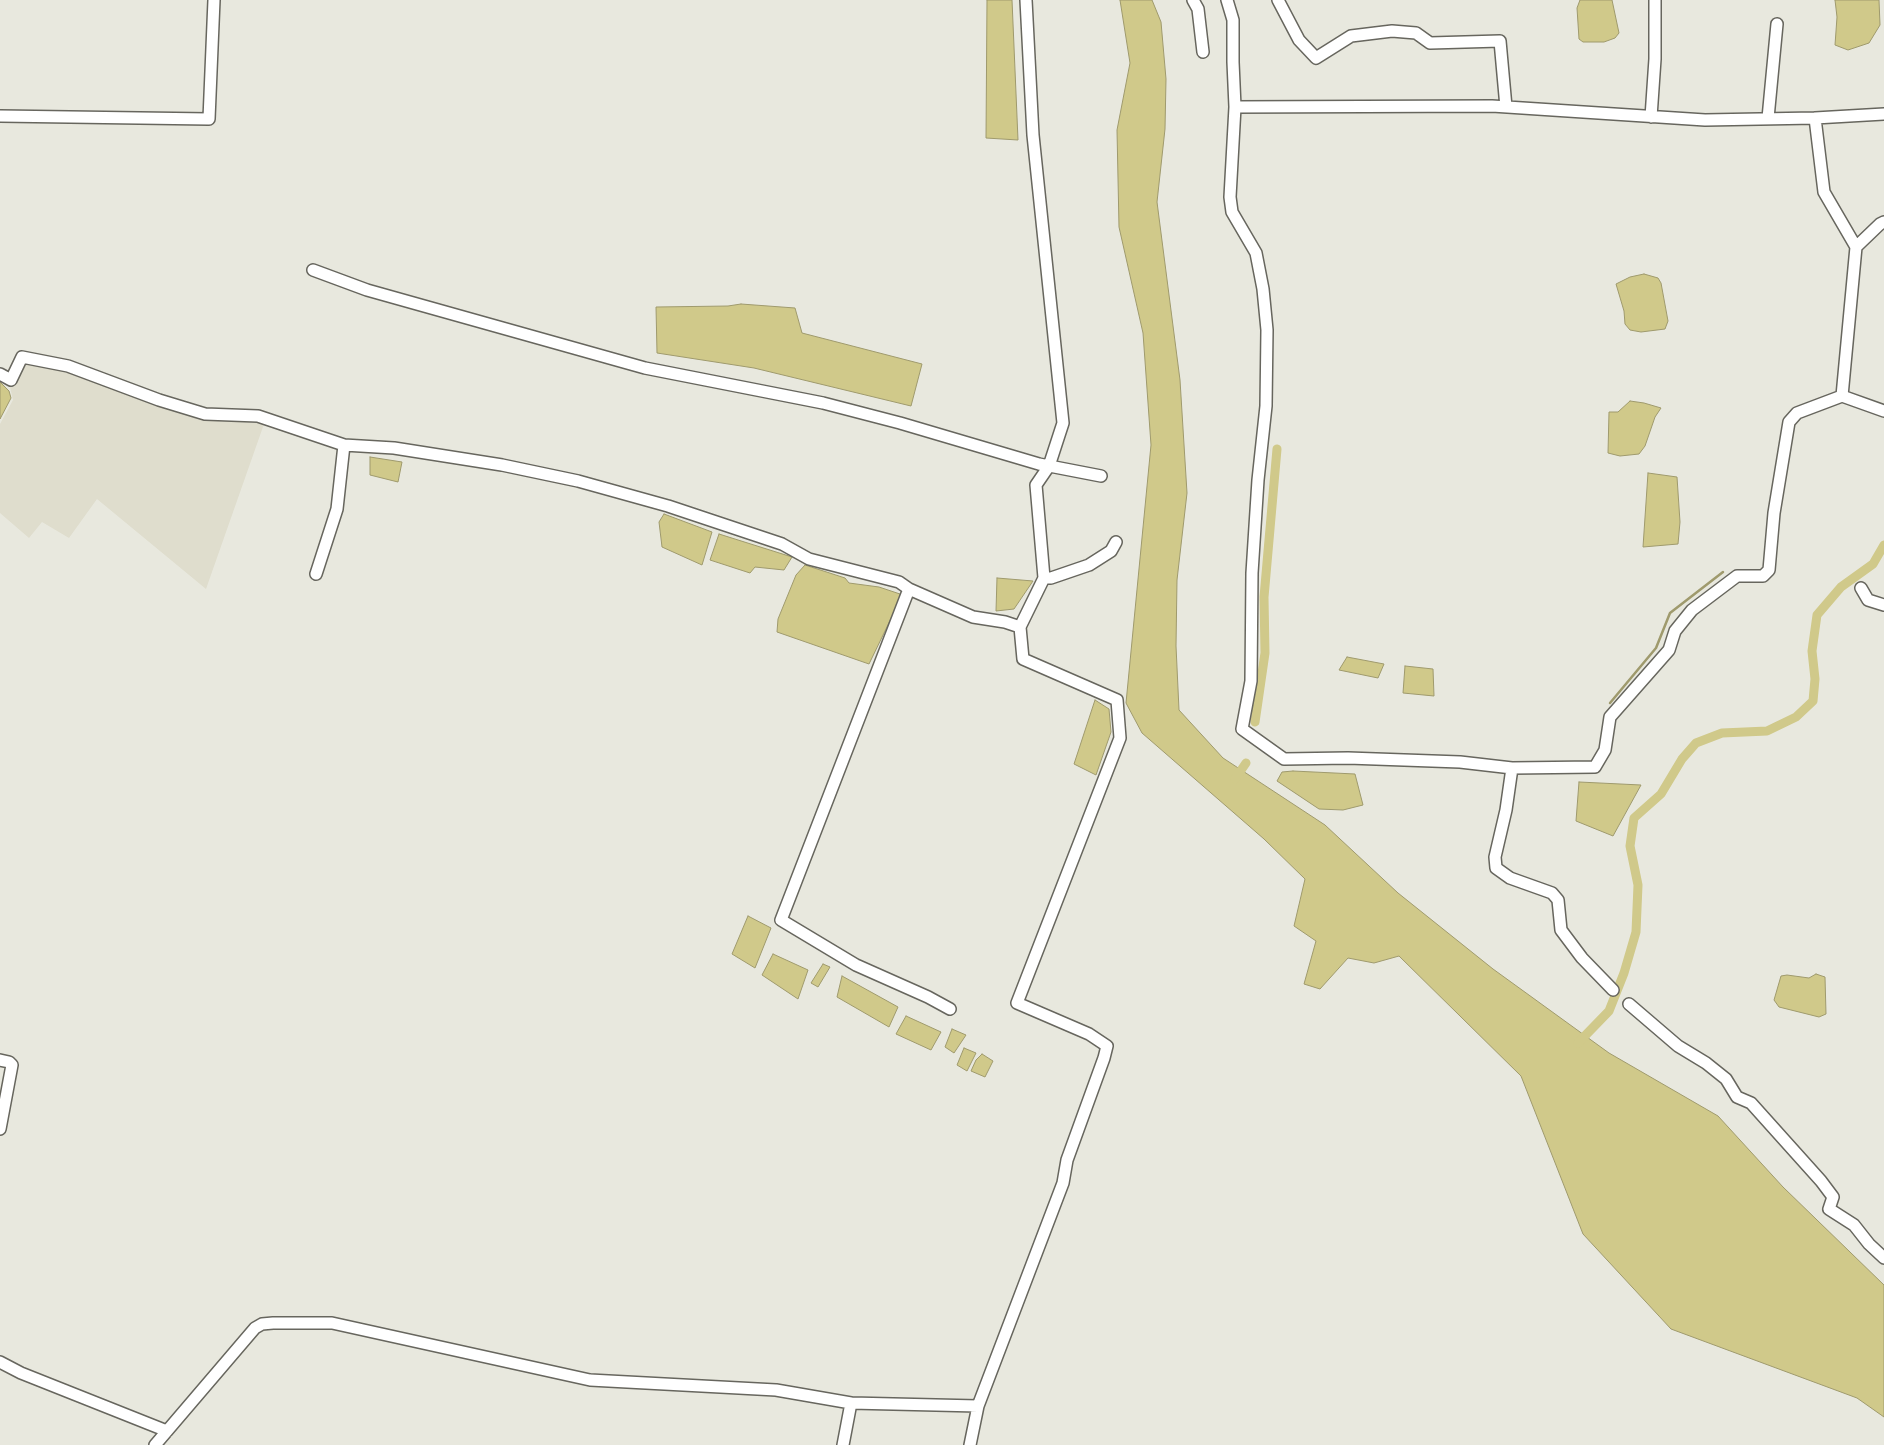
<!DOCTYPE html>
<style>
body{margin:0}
canvas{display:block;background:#e8e8de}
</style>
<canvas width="1884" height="1445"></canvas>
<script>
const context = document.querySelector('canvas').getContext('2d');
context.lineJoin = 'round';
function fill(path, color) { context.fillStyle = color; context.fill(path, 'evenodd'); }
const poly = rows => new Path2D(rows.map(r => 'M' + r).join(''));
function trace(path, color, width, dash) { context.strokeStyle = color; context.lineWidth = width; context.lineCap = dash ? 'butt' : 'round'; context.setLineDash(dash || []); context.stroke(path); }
const built = poly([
 [22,362,74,372,203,417,264,424,206,589,97,499,69,538,42,522,29,538,0,513,0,424,13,400,10,387]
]);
const water = poly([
 [987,0,1012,0,1018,140,986,138,987,0],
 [1120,0,1152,0,1161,22,1166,79,1165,129,1157,202,1180,380,1187,493,1177,580,1176,646,1179,710,1223,758,1325,825,1398,893,1493,969,1609,1053,1718,1116,1783,1187,1884,1285,1884,1417,1857,1398,1671,1329,1583,1234,1521,1076,1399,956,1374,963,1348,958,1320,989,1304,984,1316,941,1294,926,1305,879,1264,839,1142,733,1126,703,1151,445,1143,333,1119,227,1117,130,1130,63,1120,0],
 [1580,0,1612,0,1619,33,1615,38,1604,42,1583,42,1579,39,1577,8,1580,0],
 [1835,0,1879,0,1880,25,1869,43,1848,50,1835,45,1837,17,1835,0],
 [1644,274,1658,278,1661,283,1668,321,1665,329,1641,332,1630,330,1625,324,1624,311,1616,284,1630,277,1644,274],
 [741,304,795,308,802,333,922,364,911,406,754,368,657,353,656,307,728,306,741,304],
 [0,382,9,391,11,398,0,419,0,382],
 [1630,401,1644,403,1661,408,1655,417,1645,446,1639,454,1620,456,1608,453,1609,412,1618,412,1630,401],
 [370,457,402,462,398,482,370,475,370,457],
 [1648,473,1677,477,1680,522,1678,544,1643,547,1648,473],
 [664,514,712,532,702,565,662,547,659,522,664,514],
 [719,534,792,557,784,570,755,567,750,573,710,560,719,534],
 [805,565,845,578,849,583,879,587,900,594,901,598,869,664,777,632,778,619,796,575,805,565],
 [997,578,1033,581,1014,609,996,611,997,578],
 [1347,657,1384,664,1378,678,1339,670,1347,657],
 [1405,666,1433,669,1434,696,1403,693,1405,666],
 [1095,700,1109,709,1111,732,1096,775,1074,764,1095,700],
 [1293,771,1355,774,1363,805,1343,810,1319,809,1277,781,1282,772,1293,771],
 [1579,782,1641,785,1613,836,1576,821,1579,782],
 [748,916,771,928,755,968,732,954,748,916],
 [773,954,808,970,798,999,762,975,773,954],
 [823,964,830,967,818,987,811,983,823,964],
 [1816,974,1825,977,1826,1014,1819,1017,1779,1007,1774,1000,1781,976,1787,975,1809,978,1816,974],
 [842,976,898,1007,889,1027,837,997,842,976],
 [906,1016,941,1032,931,1050,896,1034,906,1016],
 [952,1029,966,1035,954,1053,945,1047,952,1029],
 [964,1048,976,1053,967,1071,957,1065,964,1048],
 [982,1054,993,1061,985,1077,971,1071,976,1060,982,1054]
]);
const stream = poly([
 [1610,703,1656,648,1670,613,1723,572]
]);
const canal = poly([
 [1255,722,1265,653,1264,597,1277,449],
 [1235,779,1246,763],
 [1578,1043,1609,1011,1624,973,1636,932,1638,885,1630,846,1634,818,1661,794,1682,759,1696,743,1722,733,1767,731,1796,717,1813,701,1815,679,1812,651,1817,615,1841,587,1873,564,1884,545]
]);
const minor = poly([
 [1193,0,1198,9,1203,52],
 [1227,0,1233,20,1233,62,1235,107,1492,106,1705,120,1815,118,1884,114],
 [1278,0,1299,40,1316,58,1351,36,1392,31,1416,33,1430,43,1500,41,1506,107],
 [1235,107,1230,197,1232,212,1256,253,1263,289,1267,330,1266,406,1258,480,1252,573,1251,681,1242,729,1284,759,1348,758,1460,762,1512,768,1595,767,1605,750,1610,717,1669,650,1675,631,1692,610,1737,576,1763,576,1769,570,1774,513,1789,422,1797,413,1842,396,1884,411],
 [0,116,209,119,214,0],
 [1651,117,1655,59,1655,0],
 [1768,118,1777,24],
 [1815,118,1824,192,1856,247,1842,396],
 [1856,247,1880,224,1884,222],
 [313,270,367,290,645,368,823,403,900,423,1039,464,1101,476],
 [0,374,11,380,22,357,68,366,159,400,205,414,258,416,344,445,394,448,502,465,578,481,668,506,782,544,809,559,899,582,909,589,973,617,1005,622,1020,627],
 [316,574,337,509,344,445],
 [1044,578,1051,578,1089,565,1111,551,1116,542],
 [1861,588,1868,600,1884,605],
 [909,589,781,920,856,965,928,997,950,1009],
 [1512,768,1506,810,1495,857,1496,868,1510,878,1552,893,1558,900,1561,930,1582,958,1613,990],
 [1629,1004,1678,1046,1706,1063,1726,1079,1737,1097,1751,1103,1821,1181,1833,1197,1829,1209,1854,1225,1869,1244,1884,1258],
 [0,1060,9,1062,12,1065,0,1129],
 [0,1362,21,1373,167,1431],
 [155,1445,255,1328,262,1324,273,1323,332,1323,590,1380,776,1390,851,1403,978,1406],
 [843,1445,851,1403],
 [970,1445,978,1406,1063,1183,1067,1160,1104,1058,1107,1046,1089,1034,1017,1003,1120,738,1117,700,1023,659,1020,627,1044,578,1036,485,1049,466,1063,423,1033,135,1026,0]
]);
fill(built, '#dfddcd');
fill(water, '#d0c98a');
trace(water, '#9f9a6d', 1);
trace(stream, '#9f9a6d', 2.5);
trace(canal, '#d0c98a', 9);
trace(minor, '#67665e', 14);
trace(minor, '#fff', 11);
</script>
